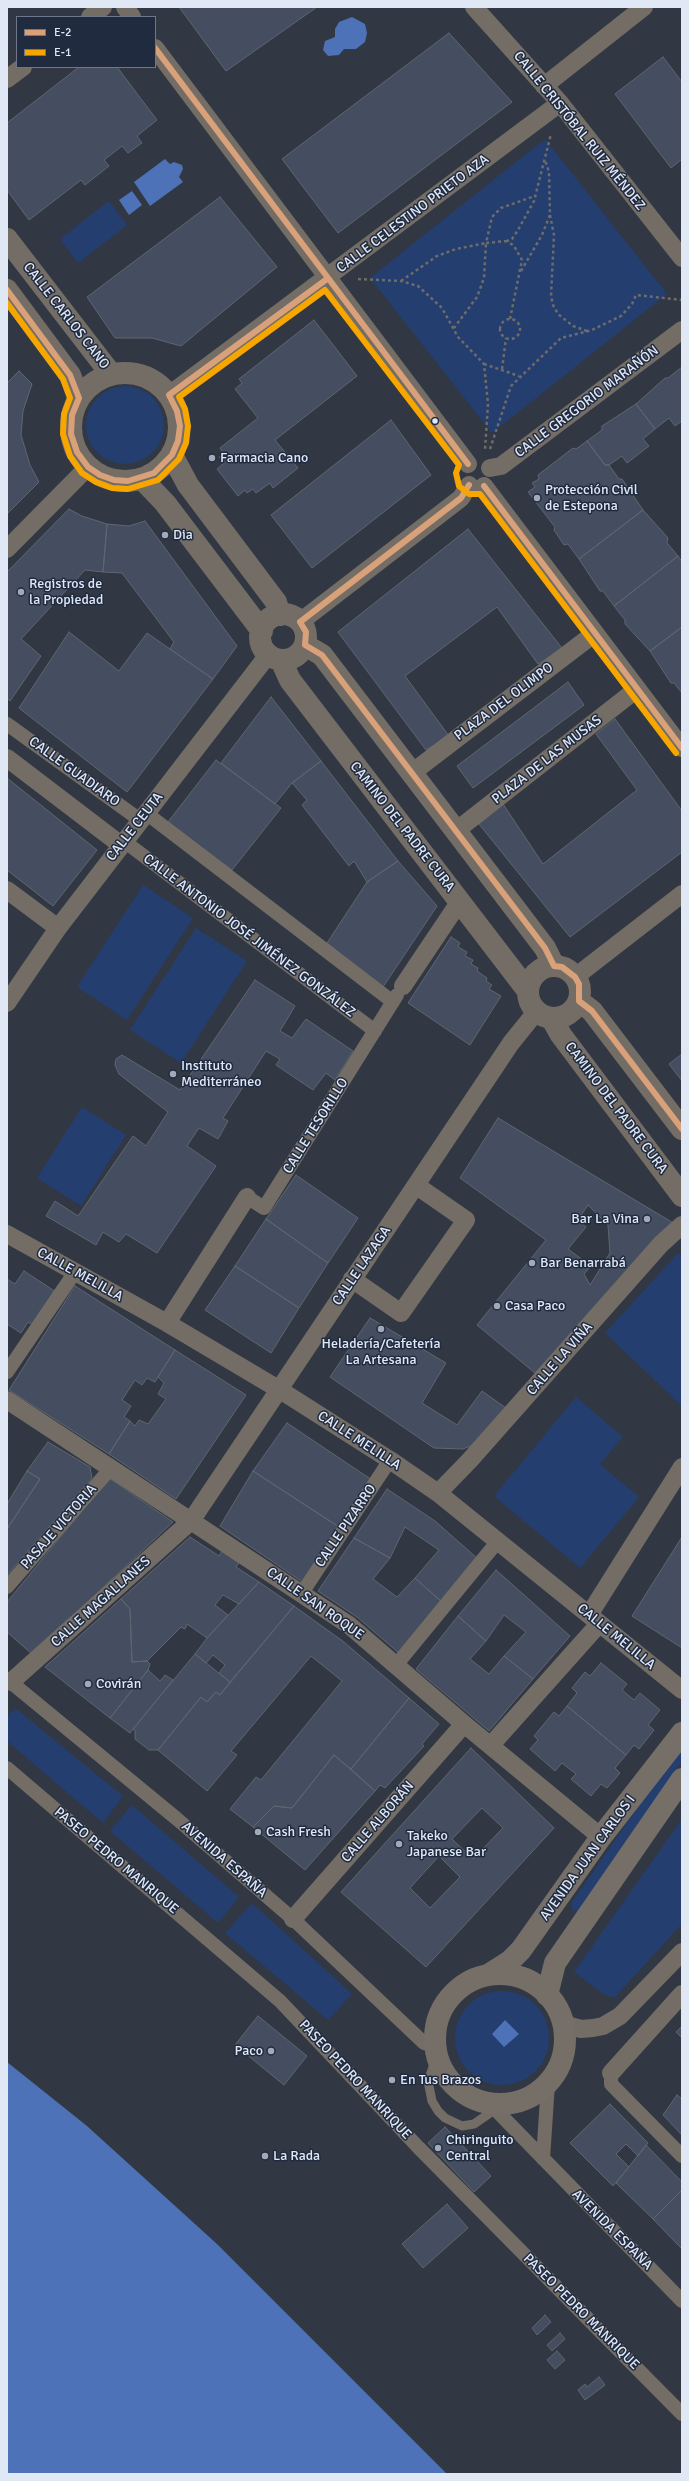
<!DOCTYPE html>
<meta charset="utf-8">
<style>
body{margin:0}
#map{position:relative;width:689px;height:2481px;overflow:hidden;background:#313843;font-family:Signika,sans-serif}
canvas{display:block}
.frame{position:absolute;inset:0;border:8px solid #e0e8f6;pointer-events:none}
.legend{position:absolute;left:16px;top:16px;width:140px;height:52px;box-sizing:border-box;background:#202b40;border:1px solid #6d7789;margin:0;padding:5px 7px;list-style:none;font-size:12px;color:#e0e8f6}
.legend li{display:flex;align-items:center;gap:8px;height:20px}
.legend b{width:20px;border:1px solid #6d7789}
</style>
<div id="map">
<canvas width="689" height="2481"></canvas>
<div class="frame"></div>
<ul class="legend">
<li><b style="height:5px;background:#d9a179"></b>E-2</li>
<li><b style="height:5px;background:#f7a600"></b>E-1</li>
</ul>
</div>
<script>
const context = document.querySelector('canvas').getContext('2d');
context.lineJoin = 'round';
function fill(path, color) { context.fillStyle = color; context.fill(path, 'evenodd'); }
const poly = rows => new Path2D(rows.map(r => 'M' + r).join(''));
function trace(path, color, width, dash) { context.strokeStyle = color; context.lineWidth = width; context.lineCap = dash ? 'butt' : 'round'; context.setLineDash(dash || []); context.stroke(path); }
function label(font, color, halo, rows, align = 'center') {
  context.font = font + ' Signika,sans-serif'; context.lineWidth = 3; context.setLineDash([]); context.textBaseline = 'middle'; context.strokeStyle = halo; context.fillStyle = color; for (const [text, x, y, turn = 0] of rows) {
    context.save(); context.translate(x, y); context.rotate((+turn || 0) * Math.PI / 180); context.textAlign = isNaN(turn) ? turn : align; if (halo) context.strokeText(text, 0, 0); context.fillText(text, 0, 0); context.restore();
  }
}
const green = poly([
 [545,139,667,294,492,433,370,278],
 [109,201,127,225,78,263,60,239],
 '86 425a39 39 0 1 1 78 0a39 39 0 1 1-78 0Z',
 [143,885,193,918,127,1020,77,987],
 [196,928,247,961,181,1063,130,1030],
 [82,1107,126,1135,81,1206,37,1178],
 [678,1253,682,1257,682,1406,605,1333],
 [576,1397,623,1437,600,1464,639,1497,580,1568,494,1496],
 [15,1708,123,1796,103,1823,7,1741,7,1717],
 [682,1748,682,1761,578,1911,573,1911,571,1905,572,1902,672,1758],
 [132,1805,239,1897,218,1923,110,1831],
 [682,1819,682,1924,614,1998,602,1993,574,1972],
 [252,1903,352,1994,328,2020,225,1933],
 '455 2038a47 47 0 1 1 94 0a47 47 0 1 1-94 0Z'
]);
const water = poly([
 [352,17,365,24,367,33,365,42,356,49,344,49,339,55,328,56,323,50,325,41,335,37,335,29,339,22],
 [165,159,170,164,174,162,182,165,183,169,179,177,183,182,150,206,134,182],
 [132,191,142,205,129,215,119,200],
 [505,2020,519,2034,504,2047,492,2034],
 [7,2062,87,2126,217,2244,447,2474,7,2474]
]);
const building = poly([
 [179,7,317,7,226,71,179,7],
 [449,33,512,102,338,233,282,159,449,33],
 [663,57,682,82,682,159,671,168,615,94,663,57],
 [79,67,117,67,157,120,137,136,142,143,128,153,122,146,104,160,109,166,85,185,81,180,29,220,7,190,7,123,79,67],
 [220,197,277,267,181,346,152,338,115,338,87,297,220,197],
 [314,320,357,376,275,440,298,468,273,488,270,483,256,493,253,489,247,493,245,490,238,496,217,469,224,463,219,457,223,453,220,448,258,418,235,389,242,383,239,379,314,320],
 [682,367,682,421,675,426,669,418,655,429,636,404,665,378,668,378,682,367],
 [19,371,32,384,23,411,21,435,30,465,39,482,7,514,7,383,19,371],
 [636,404,655,429,643,439,649,446,627,463,622,456,609,465,605,465,587,441,602,430,602,426,636,404],
 [391,420,431,475,312,568,271,515,391,420],
 [587,441,605,465,609,465,619,479,622,479,643,510,579,559,568,544,564,545,554,530,555,527,528,492,535,487,532,483,539,479,538,475,573,448,576,449,587,441],
 [69,509,82,516,107,524,103,572,85,570,21,639,41,656,10,701,7,698,7,572,69,509],
 [643,510,668,538,667,543,678,556,614,606,603,591,600,591,579,559,643,510],
 [145,521,237,646,213,679,170,649,174,642,122,573,103,572,107,524,129,526,145,521],
 [468,529,562,648,538,664,497,607,405,676,449,736,426,750,338,632,468,529],
 [678,556,682,562,682,627,650,651,625,624,625,620,614,606,678,556],
 [682,627,682,693,674,683,671,683,650,651,682,627],
 [69,632,119,671,147,633,213,679,127,792,19,708,69,632],
 [568,682,584,705,473,788,457,766,568,682],
 [271,697,321,761,292,783,275,804,221,763,271,697],
 [615,719,682,811,682,852,570,937,479,824,503,804,543,864,637,790,596,734,615,719],
 [216,760,281,808,232,870,168,822,216,760],
 [321,761,398,861,367,882,354,861,349,866,302,805,307,800,292,783,321,761],
 [7,778,97,850,53,906,7,870,7,778],
 [398,861,437,906,383,987,327,943,367,882,398,861],
 [451,937,460,943,458,947,467,952,465,956,473,960,471,964,478,968,477,971,487,978,486,981,492,985,489,989,501,996,470,1045,408,1003,451,937],
 [255,980,295,1006,280,1031,292,1038,306,1019,353,1051,335,1080,326,1073,313,1090,276,1065,280,1059,266,1051,223,1118,228,1121,218,1139,199,1128,187,1146,216,1166,157,1253,126,1234,119,1242,103,1232,96,1245,46,1216,55,1201,78,1216,133,1136,146,1146,168,1112,119,1074,115,1065,116,1059,122,1055,180,1090,255,980],
 [682,1054,682,1081,669,1064,682,1054],
 [498,1118,675,1224,535,1373,477,1325,546,1240,460,1178,498,1118],
 [588,1205,608,1225,610,1253,590,1285,584,1274,591,1266,568,1249,586,1227,578,1220,588,1205],
 [296,1175,358,1218,328,1263,266,1219,296,1175],
 [266,1219,328,1263,299,1308,235,1266,266,1219],
 [235,1266,299,1308,271,1353,205,1310,235,1266],
 [24,1271,56,1292,34,1326,28,1322,21,1333,7,1324,7,1279,15,1284,24,1271],
 [75,1286,175,1350,155,1382,147,1378,142,1385,135,1380,122,1400,131,1406,124,1417,130,1421,109,1454,9,1390,75,1286],
 [370,1318,446,1363,422,1403,457,1425,482,1391,506,1408,473,1445,463,1449,434,1448,330,1377,370,1318],
 [175,1350,246,1395,176,1499,109,1454,130,1421,135,1426,139,1420,148,1424,166,1399,158,1394,164,1383,158,1377,175,1350],
 [287,1423,372,1480,339,1527,253,1471,287,1423],
 [48,1442,90,1467,92,1478,7,1575,7,1529,40,1479,27,1471,48,1442],
 [27,1471,40,1479,7,1529,7,1504,27,1471],
 [253,1471,339,1527,304,1583,220,1526,253,1471],
 [109,1478,173,1522,32,1654,7,1632,7,1602,109,1478],
 [387,1489,435,1521,478,1559,443,1603,415,1578,439,1550,405,1527,390,1558,354,1538,387,1489],
 [190,1537,219,1556,222,1551,239,1563,236,1567,259,1582,239,1604,223,1595,215,1605,228,1615,207,1638,187,1624,185,1629,181,1627,147,1661,132,1662,130,1609,121,1599,190,1537],
 [682,1537,682,1648,632,1616,682,1537],
 [354,1538,390,1558,373,1579,397,1597,415,1578,443,1603,400,1654,357,1617,318,1591,354,1538],
 [496,1570,570,1636,533,1679,504,1656,526,1632,504,1615,486,1641,458,1616,496,1570],
 [259,1582,294,1606,230,1682,219,1673,225,1665,213,1655,206,1663,195,1654,207,1638,259,1582],
 [121,1599,130,1609,132,1662,147,1661,150,1664,148,1670,110,1718,45,1667,121,1599],
 [294,1606,344,1642,409,1698,351,1769,334,1755,292,1808,274,1806,253,1827,230,1809,256,1777,261,1780,342,1681,311,1656,231,1751,237,1755,207,1791,158,1750,201,1697,207,1702,216,1692,220,1695,294,1606],
 [458,1616,486,1641,470,1659,489,1674,504,1656,533,1679,489,1731,416,1669,458,1616],
 [195,1654,230,1682,220,1695,216,1692,207,1702,201,1697,158,1750,149,1750,135,1739,135,1731,133,1729,195,1654],
 [601,1663,627,1684,622,1690,634,1700,640,1693,660,1710,648,1725,654,1730,639,1749,634,1745,626,1755,567,1706,577,1693,572,1688,585,1672,590,1676,601,1663],
 [148,1670,160,1681,165,1675,173,1680,130,1733,110,1718,148,1670],
 [409,1698,439,1724,422,1744,424,1746,385,1788,380,1785,375,1791,351,1769,409,1698],
 [567,1706,626,1755,615,1768,620,1773,607,1788,601,1784,591,1796,571,1779,576,1774,562,1763,555,1771,530,1749,538,1740,534,1736,554,1712,559,1716,567,1706],
 [471,1748,554,1828,426,1967,341,1892,471,1748],
 [482,1808,503,1828,473,1859,452,1839,482,1808],
 [439,1856,460,1877,430,1908,410,1888,439,1856],
 [334,1755,375,1791,305,1870,253,1827,274,1806,292,1808,334,1755],
 [258,2016,307,2056,284,2085,235,2045,258,2016],
 [682,2026,682,2038,676,2032,682,2026],
 [677,2095,682,2099,682,2135,663,2115,677,2095],
 [610,2104,648,2143,638,2156,626,2144,616,2154,629,2167,613,2186,570,2143,610,2104],
 [445,2127,491,2176,474,2192,428,2143,445,2127],
 [646,2145,682,2182,682,2190,653,2219,616,2183,646,2145],
 [682,2190,682,2247,681,2248,653,2219,682,2190],
 [447,2204,468,2228,423,2268,402,2244,447,2204],
 [545,2315,551,2322,537,2335,532,2328,545,2315],
 [560,2333,565,2339,552,2351,547,2345,560,2333],
 [557,2351,565,2360,555,2369,547,2360,557,2351],
 [599,2377,605,2385,585,2400,578,2390,585,2384,587,2387,599,2377]
]);
const path = poly([
 [550,215,554,235,551,296,553,305,558,314,573,326,587,331],
 [507,241,486,243,492,217,501,208,535,196],
 [521,271,542,235,550,215,549,172,545,160],
 [358,279,401,281,418,286,442,308,458,337,484,364,488,404,485,450],
 [401,281,437,256,456,249,486,243,484,278,477,297,454,328],
 '500 329a10 10 0 1 1 20 0a10 10 0 1 1-20 0Z',
 [510,319,522,260,514,246,507,241,512,239,518,230,534,201,551,134],
 [484,364,519,376],
 [502,369,506,338],
 [490,449,511,386,561,338,592,330,621,316,632,304,636,295,682,300]
]);
const service = poly([
 [437,2056,428,2081,432,2101,438,2111,445,2118,462,2126,474,2124,503,2104]
]);
const pedestrian = poly([
 [7,724,140,820],
 [146,813,393,1002],
 [124,841,375,1031],
 [247,1197,264,1208,397,995],
 [7,1372,75,1272],
 [7,1587,111,1468],
 [302,1593,390,1460],
 [397,1664,498,1541],
 [7,1679,177,1819,293,1919,424,2043,435,2046],
 [7,1768,280,2001,418,2147,682,2414],
 [611,2073,611,2084,682,2156],
 [483,2102,495,2109,682,2301],
 [543,2159,548,2083]
]);
const minor = poly([
 [125,7,132,17],
 [474,7,560,103,682,258],
 [90,17,103,7],
 [155,48,468,464],
 [7,79,23,67],
 [544,86,644,7],
 [169,395,560,103],
 [490,468,501,466,682,330],
 [484,486,682,748],
 [7,549,88,467],
 [300,622,461,498,469,485],
 [7,758,121,845],
 [413,772,595,633],
 [457,830,637,689],
 [7,890,58,928],
 [575,977,682,894],
 [403,986,460,901],
 [7,1003,58,928,268,655],
 [7,1234,167,1323,280,1390,390,1460,438,1493,682,1690],
 [352,1279,401,1313,466,1220,417,1186],
 [167,1323,247,1197],
 [7,1400,349,1625,464,1724,601,1837],
 [438,1493,470,1460,661,1244,682,1225],
 [589,1615,682,1467],
 [11,1682,191,1521,511,1043,536,1012],
 [491,1745,599,1624],
 [293,1919,464,1724],
 [563,2024,581,2029,593,2028,603,2026,620,2016,682,1952],
 [611,2073,682,1994]
]);
const tertiary = poly([
 [7,239,111,374],
 [7,290,70,375,79,398],
 '71 427a54 54 0 1 1 108 0a54 54 0 1 1-108 0Z',
 [172,455,188,485,276,602,280,615],
 [142,479,165,503,262,631],
 '260 637a23 23 0 1 1 46 0a23 23 0 1 1-46 0Z',
 [305,645,322,655,545,948,554,966],
 [281,660,290,680,528,991],
 '528 992a26 26 0 1 1 52 0a26 26 0 1 1-52 0Z',
 [579,1001,592,1011,682,1129],
 [552,1019,561,1035,682,1196]
]);
const secondary = poly([
 '435 2039a65 65 0 1 1 130 0a65 65 0 1 1-130 0Z',
 [488,1975,510,1961,521,1950,601,1837,682,1733],
 [547,1995,555,1963,682,1779]
]);
const bus1 = poly([
 [155,48,468,464],
 [7,290,70,375,79,398,72,415,71,434,77,452,88,467,100,475,114,480,128,481,154,473,172,455,178,441,180,426,177,411,169,395,327,279],
 [469,485,461,498,300,622,306,632,305,645,322,655,545,948,554,966,562,967,575,977,579,984,579,1001,592,1011,682,1129],
 [484,486,682,748]
]);
const bus2 = poly([
 [7,303,63,379,70,398,64,414,63,434,70,456,82,473,96,482,112,488,128,489,158,480,179,459,186,443,188,426,185,409,179,397,325,290,459,465,456,473,459,486,469,494,480,494,676,753]
]);
const markers = [
 [435,421,3.5,"#e0e8f6"],
 [212,458,4,"#a3aab7"],
 [537,498,4,"#a3aab7"],
 [165,535,4,"#a3aab7"],
 [21,592,4,"#a3aab7"],
 [173,1074,4,"#a3aab7"],
 [647,1219,4,"#a3aab7"],
 [532,1263,4,"#a3aab7"],
 [497,1306,4,"#a3aab7"],
 [381,1329,4,"#a3aab7"],
 [88,1684,4,"#a3aab7"],
 [258,1832,4,"#a3aab7"],
 [399,1844,4,"#a3aab7"],
 [271,2051,4,"#a3aab7"],
 [392,2080,4,"#a3aab7"],
 [438,2148,4,"#a3aab7"],
 [265,2156,4,"#a3aab7"]
];
const streetNames = [
 ["CALLE CRISTÓBAL RUIZ MÉNDEZ",579,131,51],
 ["CALLE CELESTINO PRIETO AZA",413,214,-37],
 ["CALLE CARLOS CANO",66,316,52],
 ["CALLE GREGORIO MARAÑÓN",587,402,-37],
 ["PLAZA DEL OLIMPO",504,702,-37],
 ["PLAZA DE LAS MUSAS",547,760,-38],
 ["CALLE GUADIARO",74,772,36],
 ["CALLE CEUTA",135,827,-52],
 ["CAMINO DEL PADRE CURA",402,827,52],
 ["CALLE ANTONIO JOSÉ JIMÉNEZ GONZÁLEZ",249,936,37],
 ["CAMINO DEL PADRE CURA",616,1108,53],
 ["CALLE TESORILLO",316,1126,-58],
 ["CALLE LAZAGA",362,1266,-56],
 ["CALLE MELILLA",80,1275,29],
 ["CALLE LA VIÑA",560,1359,-49],
 ["CALLE MELILLA",359,1441,33],
 ["CALLE PIZARRO",346,1526,-56],
 ["PASAJE VICTORIA",59,1527,-49],
 ["CALLE MAGALLANES",101,1602,-42],
 ["CALLE SAN ROQUE",315,1604,35],
 ["CALLE MELILLA",616,1637,39],
 ["CALLE ALBORÁN",378,1822,-49],
 ["AVENIDA JUAN CARLOS I",588,1858,-54],
 ["AVENIDA ESPAÑA",224,1860,41],
 ["PASEO PEDRO MANRIQUE",116,1861,40],
 ["PASEO PEDRO MANRIQUE",355,2080,47],
 ["AVENIDA ESPAÑA",612,2230,45],
 ["PASEO PEDRO MANRIQUE",581,2312,45]
];
const poiNames = [
 ["Farmacia Cano",220,458],
 ["Protección Civil",545,490],
 ["de Estepona",545,506],
 ["Dia",173,535],
 ["Registros de",29,584],
 ["la Propiedad",29,600],
 ["Instituto",181,1066],
 ["Mediterráneo",181,1082],
 ["Bar La Vina",639,1219,"right"],
 ["Bar Benarrabá",540,1263],
 ["Casa Paco",505,1306],
 ["Heladería/Cafetería",381,1344,"center"],
 ["La Artesana",381,1360,"center"],
 ["Covirán",96,1684],
 ["Cash Fresh",266,1832],
 ["Takeko",407,1836],
 ["Japanese Bar",407,1852],
 ["Paco",263,2051,"right"],
 ["En Tus Brazos",400,2080],
 ["Chiringuito",446,2140],
 ["Central",446,2156],
 ["La Rada",273,2156]
];
fill(green, '#243e6f');
fill(water, '#4e72b7');
fill(building, '#444e60');
trace(building, '#606670', 1);
trace(path, '#6e6c6a', 2.5, [3, 3]);
trace(service, '#736d65', 9);
trace(pedestrian, '#736d65', 14);
trace(minor, '#736d65', 18);
trace(tertiary, '#736d65', 22);
trace(secondary, '#756f68', 22);
trace(bus1, '#d9a179', 6);
trace(bus2, '#f7a600', 6);
for (const [x, y, r, color] of markers) { const dot = new Path2D(); dot.arc(x, y, r, 0, 2 * Math.PI); context.fillStyle = color; context.fill(dot); trace(dot, '#202b40', 1.5); }
label('14px', '#e0e8f6', '#202b40', streetNames);
label('14px', '#e0e8f6', '#202b40', poiNames, 'left');
</script>
